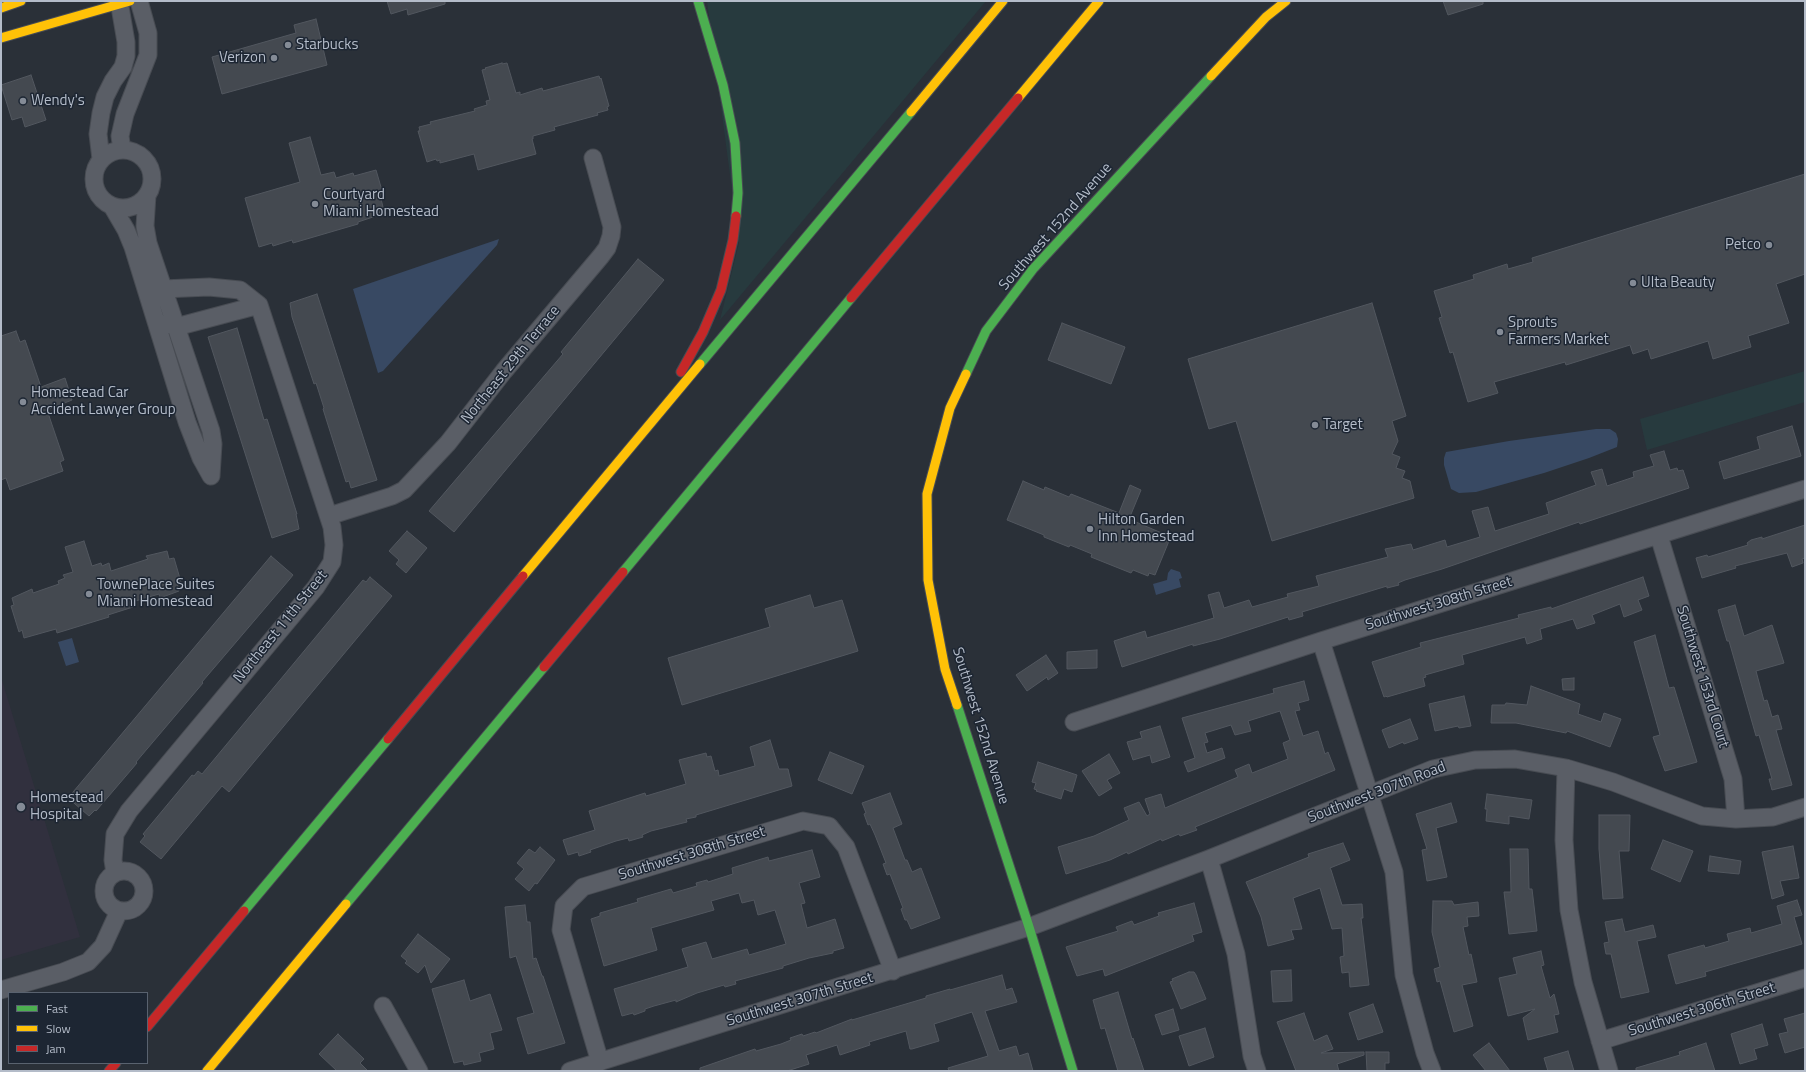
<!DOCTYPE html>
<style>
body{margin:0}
#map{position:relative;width:1806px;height:1072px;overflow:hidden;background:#2a3038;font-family:"Titillium Web",sans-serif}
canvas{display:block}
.frame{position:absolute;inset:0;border:2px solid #b4bcc9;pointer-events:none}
.legend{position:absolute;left:8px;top:992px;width:140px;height:72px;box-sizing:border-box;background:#1d2633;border:1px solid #59626f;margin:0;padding:5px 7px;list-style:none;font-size:12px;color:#b4bcc9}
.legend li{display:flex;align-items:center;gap:8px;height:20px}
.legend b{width:20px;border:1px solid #59626f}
</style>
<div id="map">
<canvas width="1806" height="1072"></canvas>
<div class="frame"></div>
<ul class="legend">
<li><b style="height:5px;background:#4caf50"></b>Fast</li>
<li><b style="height:5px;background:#ffc107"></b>Slow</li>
<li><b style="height:5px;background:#c62828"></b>Jam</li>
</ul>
</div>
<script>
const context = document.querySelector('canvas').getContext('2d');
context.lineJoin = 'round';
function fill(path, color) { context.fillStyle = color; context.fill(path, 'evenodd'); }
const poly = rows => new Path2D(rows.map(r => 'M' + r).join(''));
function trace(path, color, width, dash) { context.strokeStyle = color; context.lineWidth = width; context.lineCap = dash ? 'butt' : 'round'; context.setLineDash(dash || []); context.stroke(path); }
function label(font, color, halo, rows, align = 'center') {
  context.font = font + ' "Titillium Web",sans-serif'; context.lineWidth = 3; context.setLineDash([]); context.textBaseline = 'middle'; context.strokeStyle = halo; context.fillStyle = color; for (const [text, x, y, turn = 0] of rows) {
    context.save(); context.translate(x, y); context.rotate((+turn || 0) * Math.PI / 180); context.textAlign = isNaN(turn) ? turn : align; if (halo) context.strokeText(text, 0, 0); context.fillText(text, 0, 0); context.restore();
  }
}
const medical = poly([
 [1,677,80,937,1,960]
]);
const green = poly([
 [707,1,986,1,720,320,739,243],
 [1805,371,1805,402,1647,450,1640,419]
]);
const water = poly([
 [499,239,497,245,383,371,378,373,353,289],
 [1596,429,1610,429,1616,433,1618,439,1617,447,1589,458,1544,473,1476,492,1459,493,1451,489,1444,465,1444,458,1446,452,1509,441],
 [1171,569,1180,572,1182,578,1179,579,1181,587,1156,595,1153,584,1167,580,1168,573],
 [72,638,79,662,66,666,58,642]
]);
const building = poly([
 [387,1,445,1,445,4,408,15,407,9,391,14,387,1],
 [1443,1,1483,1,1483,4,1448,15,1443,1],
 [316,19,327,65,222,94,212,57,296,33,294,25,316,19],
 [502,63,502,64,507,63,516,93,520,92,520,95,542,88,543,91,599,76,600,79,601,78,609,106,607,107,608,110,597,113,598,115,554,127,555,130,533,136,533,139,532,139,536,154,478,170,474,154,440,163,440,160,437,161,436,159,427,162,418,131,420,131,419,127,431,124,430,122,475,111,474,109,487,105,486,101,490,100,482,70,486,69,485,68,502,63],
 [31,75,46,120,25,127,22,117,12,120,1,85,31,75],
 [310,137,321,175,334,172,336,178,353,173,354,176,376,170,383,194,380,195,384,211,376,214,376,216,358,222,358,224,293,243,292,240,273,246,272,243,259,247,245,198,300,182,289,143,310,137],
 [1805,174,1805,274,1776,284,1789,323,1748,336,1751,347,1713,359,1708,341,1651,359,1648,349,1633,354,1630,345,1566,365,1565,362,1494,382,1498,393,1468,402,1453,352,1450,353,1439,318,1442,317,1434,291,1474,279,1473,275,1507,264,1508,269,1533,262,1532,258,1805,174],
 [638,259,664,280,454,532,429,511,563,354,561,352,638,259],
 [317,294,377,480,351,488,349,481,346,482,323,409,324,408,316,383,314,384,292,317,290,303,317,294],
 [1372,303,1406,416,1392,421,1398,441,1392,454,1400,457,1396,468,1405,471,1402,478,1410,481,1414,498,1272,541,1236,421,1209,429,1188,359,1372,303],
 [1062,323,1125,347,1111,384,1048,360,1062,323],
 [237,328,264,420,267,419,297,514,296,514,299,529,272,538,208,337,237,328],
 [16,331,20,342,25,340,41,387,65,378,72,400,47,410,64,460,60,462,63,471,10,490,6,478,1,480,1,336,16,331],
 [1792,426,1801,456,1724,479,1719,462,1760,449,1757,437,1792,426],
 [1664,451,1670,470,1677,468,1678,471,1683,470,1689,488,1580,524,1579,522,1442,569,1405,580,1398,583,1399,585,1387,588,1387,586,1302,612,1303,616,1289,620,1288,617,1220,639,1193,646,1193,644,1122,667,1114,641,1145,631,1147,638,1214,618,1208,595,1219,592,1224,608,1249,600,1252,607,1288,597,1287,594,1319,586,1316,576,1388,557,1385,549,1411,544,1413,550,1445,540,1447,547,1480,537,1472,511,1488,507,1495,531,1549,514,1546,503,1596,485,1591,472,1602,469,1607,486,1634,477,1633,472,1654,466,1650,455,1664,451],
 [1023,481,1044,490,1045,487,1069,497,1071,494,1119,513,1130,485,1141,490,1129,519,1164,534,1162,539,1169,541,1155,575,1149,573,1148,576,1133,570,1131,573,1091,557,1092,554,1070,545,1069,547,1044,537,1044,535,1007,520,1023,481],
 [1805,525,1805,558,1802,559,1803,563,1792,567,1787,553,1735,566,1736,568,1702,578,1696,558,1707,555,1708,557,1748,545,1747,543,1751,540,1762,537,1762,539,1805,525],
 [407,531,427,548,406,573,396,564,399,560,389,551,407,531],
 [84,541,92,566,101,563,102,566,109,563,111,571,148,559,146,556,167,551,169,559,174,558,181,582,177,583,179,591,160,598,159,594,132,602,133,607,108,615,109,617,57,633,56,629,24,638,22,630,19,632,11,606,14,605,12,598,32,589,33,593,59,584,58,581,65,578,63,575,73,572,65,547,84,541],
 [271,556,293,575,289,580,202,682,203,683,136,762,137,763,96,811,95,810,89,816,68,798,271,556],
 [370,577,392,596,229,792,222,786,161,859,140,842,145,836,143,834,192,775,194,776,198,771,202,774,363,580,366,582,370,577],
 [1643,577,1649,596,1638,600,1642,610,1624,617,1620,604,1592,615,1595,623,1577,629,1573,619,1540,629,1542,639,1527,644,1525,637,1462,655,1464,664,1425,675,1426,677,1423,678,1425,686,1387,697,1386,696,1384,697,1372,662,1421,647,1420,643,1519,618,1518,615,1551,607,1551,609,1643,577],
 [810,595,814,608,842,600,858,651,682,705,668,658,770,627,765,609,810,595],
 [1735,605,1744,636,1772,625,1784,663,1756,671,1764,701,1767,700,1772,717,1778,715,1782,729,1776,730,1792,785,1772,790,1769,779,1772,779,1759,735,1756,736,1729,641,1727,641,1718,610,1735,605],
 [1655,635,1669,688,1674,687,1697,762,1665,771,1653,737,1660,735,1634,642,1655,635],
 [1097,650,1097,668,1067,669,1067,652,1097,650],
 [1046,655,1058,673,1048,680,1047,677,1027,691,1016,675,1046,655],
 [1574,678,1574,690,1563,690,1562,679,1574,678],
 [1304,681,1309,700,1298,703,1300,710,1295,711,1303,736,1318,731,1325,754,1328,752,1335,770,1195,827,1197,830,1180,836,1179,834,1162,841,1161,839,1128,854,1127,852,1110,860,1066,874,1058,847,1094,836,1129,820,1124,808,1139,802,1147,816,1150,814,1145,799,1161,794,1165,808,1238,777,1235,770,1249,764,1252,773,1288,759,1283,743,1290,740,1280,711,1248,721,1251,731,1235,735,1231,725,1205,733,1208,742,1204,743,1207,753,1222,748,1225,758,1188,772,1184,762,1195,758,1182,718,1274,693,1273,689,1304,681],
 [1531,686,1580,704,1578,714,1601,722,1604,713,1621,719,1610,747,1567,731,1566,733,1516,723,1491,723,1492,705,1505,705,1506,703,1527,705,1531,686],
 [1464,696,1471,726,1459,728,1458,726,1435,731,1429,704,1464,696],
 [1410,719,1418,739,1404,744,1403,742,1389,748,1382,730,1410,719],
 [1160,726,1170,757,1152,763,1150,755,1133,760,1127,742,1142,738,1140,732,1160,726],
 [770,740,779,769,788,769,792,786,696,815,696,817,686,819,687,822,651,831,642,835,643,837,629,841,628,838,616,841,590,850,591,852,579,856,578,852,568,855,563,840,595,830,589,811,645,793,646,796,686,784,679,760,706,753,707,757,711,756,715,771,718,770,719,776,755,766,750,747,770,740],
 [830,752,864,766,852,794,818,780,830,752],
 [1109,754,1120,773,1107,780,1112,788,1099,796,1082,771,1109,754],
 [1038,762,1077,775,1072,792,1064,789,1061,799,1036,791,1037,790,1034,789,1036,783,1032,782,1038,762],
 [890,793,902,824,893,828,905,860,907,860,912,872,921,868,940,918,911,929,907,920,905,920,901,909,903,908,890,874,887,875,883,864,886,863,875,835,870,824,868,825,864,814,866,813,862,803,890,793],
 [1487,794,1532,800,1529,819,1509,816,1509,824,1486,821,1487,809,1485,809,1487,794],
 [1451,803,1457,822,1436,828,1447,877,1427,881,1422,850,1427,849,1416,814,1451,803],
 [1599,815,1630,815,1629,851,1619,851,1623,898,1603,899,1599,849,1599,815],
 [1663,840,1693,851,1680,882,1651,869,1663,840],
 [1343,843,1350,860,1330,868,1331,870,1342,905,1362,904,1363,918,1361,918,1369,985,1350,987,1349,972,1342,973,1340,957,1344,956,1342,928,1332,929,1320,888,1293,898,1302,929,1291,930,1294,939,1268,946,1261,917,1246,882,1309,857,1308,854,1343,843],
 [1793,846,1799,878,1780,881,1784,895,1772,899,1762,852,1793,846],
 [540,847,555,860,537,884,535,883,529,891,515,879,524,869,517,863,529,849,535,853,540,847],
 [1510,849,1528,849,1529,889,1532,889,1537,931,1509,934,1504,892,1511,892,1510,849],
 [812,850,820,877,799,883,805,903,801,904,807,928,835,919,844,948,833,951,833,953,809,958,783,966,783,968,735,981,736,984,725,987,724,985,697,993,676,1002,676,1000,654,1006,645,1009,645,1011,634,1015,633,1013,622,1016,614,989,688,967,682,949,706,942,712,959,747,949,749,955,786,944,775,910,758,915,754,900,742,903,739,893,711,901,714,910,651,928,657,950,604,966,591,919,600,916,600,913,638,902,637,899,671,889,673,893,697,886,696,883,707,880,708,882,733,874,732,868,768,857,769,861,812,850],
 [1710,856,1741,861,1739,874,1708,871,1710,856],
 [1797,900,1802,915,1794,917,1802,944,1705,972,1706,976,1676,984,1668,955,1704,945,1705,948,1729,941,1727,934,1750,928,1751,933,1782,924,1777,906,1797,900],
 [1433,901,1452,901,1454,905,1478,902,1479,916,1467,917,1468,926,1463,927,1469,955,1471,954,1477,982,1462,985,1473,1026,1454,1032,1440,981,1437,982,1434,969,1440,967,1432,932,1433,901],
 [1194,903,1202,932,1192,935,1194,941,1105,976,1103,969,1077,976,1066,947,1118,931,1116,927,1132,921,1134,925,1159,916,1158,913,1194,903],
 [525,905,527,922,530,922,533,959,536,958,542,976,543,976,565,1043,528,1054,517,1018,534,1013,516,956,510,958,505,907,525,905],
 [1622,919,1625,932,1653,925,1656,937,1637,941,1649,992,1621,998,1611,954,1606,954,1604,943,1609,942,1605,922,1622,919],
 [418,934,450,959,431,983,425,965,418,973,405,963,407,961,401,956,418,934],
 [1541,951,1544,965,1541,966,1550,998,1554,994,1559,1014,1554,1015,1558,1032,1528,1040,1523,1018,1535,1009,1508,1016,1499,978,1517,974,1513,958,1541,951],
 [1291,970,1292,1001,1273,1002,1271,971,1291,970],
 [1189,972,1194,972,1196,975,1206,999,1181,1009,1170,982,1173,981,1172,979,1189,972],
 [1002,975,1006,990,1012,988,1017,1002,985,1011,999,1051,1016,1046,1019,1056,1028,1053,1033,1071,949,1071,948,1068,988,1056,972,1012,934,1024,939,1041,912,1049,910,1049,906,1031,869,1042,870,1045,840,1055,837,1045,806,1055,809,1064,787,1071,700,1071,700,1068,755,1049,756,1051,781,1044,791,1040,790,1038,802,1034,803,1036,815,1032,816,1033,852,1019,852,1020,926,998,926,996,950,989,950,990,1002,975],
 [464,980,470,1001,490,994,502,1030,490,1033,494,1049,479,1053,481,1061,464,1065,463,1061,454,1063,432,989,464,980],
 [1118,992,1132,1039,1133,1038,1144,1071,1118,1071,1105,1028,1101,1029,1093,1000,1118,992],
 [1373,1004,1383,1032,1358,1040,1349,1013,1373,1004],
 [1173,1009,1179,1030,1162,1035,1155,1015,1173,1009],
 [1304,1013,1314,1041,1327,1035,1333,1049,1321,1053,1364,1052,1364,1055,1337,1064,1339,1071,1296,1071,1277,1022,1304,1013],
 [1805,1013,1805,1047,1785,1053,1779,1034,1788,1032,1784,1019,1805,1013],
 [1762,1024,1768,1045,1754,1049,1757,1059,1740,1064,1731,1034,1762,1024],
 [1205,1028,1214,1057,1189,1066,1179,1036,1205,1028],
 [338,1034,364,1059,360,1063,368,1071,337,1071,319,1054,338,1034],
 [1489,1043,1510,1071,1486,1071,1473,1055,1489,1043],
 [1706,1043,1715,1071,1636,1071,1636,1068,1680,1055,1679,1052,1706,1043],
 [1568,1051,1574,1071,1548,1071,1544,1058,1568,1051],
 [1366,1052,1389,1052,1389,1063,1385,1063,1385,1071,1367,1071,1366,1052]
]);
const street = poly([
 '94 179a29 29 0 1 1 58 0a29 29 0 1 1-58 0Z',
 [122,150,120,136,125,114,148,55,148,33,139,1],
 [101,159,98,134,101,113,105,97,113,81,123,67,126,56,126,42,119,1],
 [147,195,145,226,148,243,211,431,213,444,211,476],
 [112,206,126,230,133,247,187,422,201,458,211,476],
 [163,289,209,287,240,290,259,305],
 [167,323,176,327,259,305],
 [329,516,392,496,404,490,448,443,504,371,601,256,607,248,611,236,612,227,593,158],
 [1659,536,1733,779,1736,819],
 [1321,641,1394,872,1404,975,1425,1053,1432,1071],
 [1074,722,1321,641,1805,489],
 [1566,768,1564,840,1569,910,1583,982,1609,1071],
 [1209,859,1236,954,1252,1056,1257,1071],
 '104 891a20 20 0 1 1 40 0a20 20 0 1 1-40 0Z',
 [115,873,113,860,115,834,129,811,316,587,332,562,334,545,332,527,259,305],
 [1,990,63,972,88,962,103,946,119,911],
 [383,1006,419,1071],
 [1600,1041,1805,978],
 [600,1062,561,930,564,906,583,887,803,821,829,826,846,847,893,971],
 [570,1071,1029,927,1209,859,1433,769,1475,760,1515,759,1566,768,1613,782,1702,816,1736,819,1773,817,1805,807]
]);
const fast = poly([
 [698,1,723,85,735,143,738,193,736,216],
 [700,364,911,112],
 [966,374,986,331,1033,269,1211,76],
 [623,572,851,298],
 [957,705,1029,927,1073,1071],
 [346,904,544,667],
 [244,911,388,739]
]);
const slow = poly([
 [1,8,21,1],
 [1,38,130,1],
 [1211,76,1266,17,1286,1],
 [1018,98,1099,1],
 [911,112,1003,1],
 [523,576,700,364],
 [957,705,945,669,928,580,927,494,950,408,966,374],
 [207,1071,346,904]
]);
const jam = poly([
 [851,298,1018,98],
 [681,372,703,332,721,290,733,240,736,216],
 [544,667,623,572],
 [388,739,523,576],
 [147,1027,244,911],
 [109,1071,116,1063]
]);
const markers = [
 [288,45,4,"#848b96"],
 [274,58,4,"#848b96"],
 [23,101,4,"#848b96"],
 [315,204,4,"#848b96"],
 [1769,245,4,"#848b96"],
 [1633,283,4,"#848b96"],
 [1500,332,4,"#848b96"],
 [23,402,4,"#848b96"],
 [1315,425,4,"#848b96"],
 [1090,529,4,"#848b96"],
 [89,594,4,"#848b96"],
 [21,807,5,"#848b96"]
];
const poiNames = [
 ["Starbucks",296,45],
 ["Verizon",266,58,"right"],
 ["Wendy's",31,101],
 ["Courtyard",323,195],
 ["Miami Homestead",323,212],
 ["Petco",1761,245,"right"],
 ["Ulta Beauty",1641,283],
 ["Sprouts",1508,323],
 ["Farmers Market",1508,340],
 ["Homestead Car",31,393],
 ["Accident Lawyer Group",31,410],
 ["Target",1323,425],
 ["Hilton Garden",1098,520],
 ["Inn Homestead",1098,537],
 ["TownePlace Suites",97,585],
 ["Miami Homestead",97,602],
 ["Homestead",30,798],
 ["Hospital",30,815]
];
const streetNames = [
 ["Southwest 152nd Avenue",1056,227,-49],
 ["Northeast 29th Terrace",511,365,-51],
 ["Southwest 308th Street",1439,604,-17],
 ["Northeast 11th Street",281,627,-51],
 ["Southwest 153rd Court",1702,677,73],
 ["Southwest 152nd Avenue",980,726,73],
 ["Southwest 307th Road",1377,793,-21],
 ["Southwest 308th Street",692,854,-17],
 ["Southwest 307th Street",800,1000,-17],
 ["Southwest 306th Street",1702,1010,-17]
];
fill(medical, '#31303e');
fill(green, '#273a3e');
fill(water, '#384963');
fill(building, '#444950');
trace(building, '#52575f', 1);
trace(street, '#484c53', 19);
trace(fast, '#484c53', 11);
trace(slow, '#484c53', 11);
trace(jam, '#484c53', 11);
trace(street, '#5a5e66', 17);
trace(fast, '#4caf50', 9);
trace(slow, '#ffc107', 9);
trace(jam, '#c62828', 9);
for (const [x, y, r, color] of markers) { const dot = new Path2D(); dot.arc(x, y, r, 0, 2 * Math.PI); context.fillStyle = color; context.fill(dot); trace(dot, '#1d2633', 1.5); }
label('15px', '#b4bcc9', '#1d2633', poiNames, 'left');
label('15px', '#b4bcc9', '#1d2633', streetNames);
</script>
